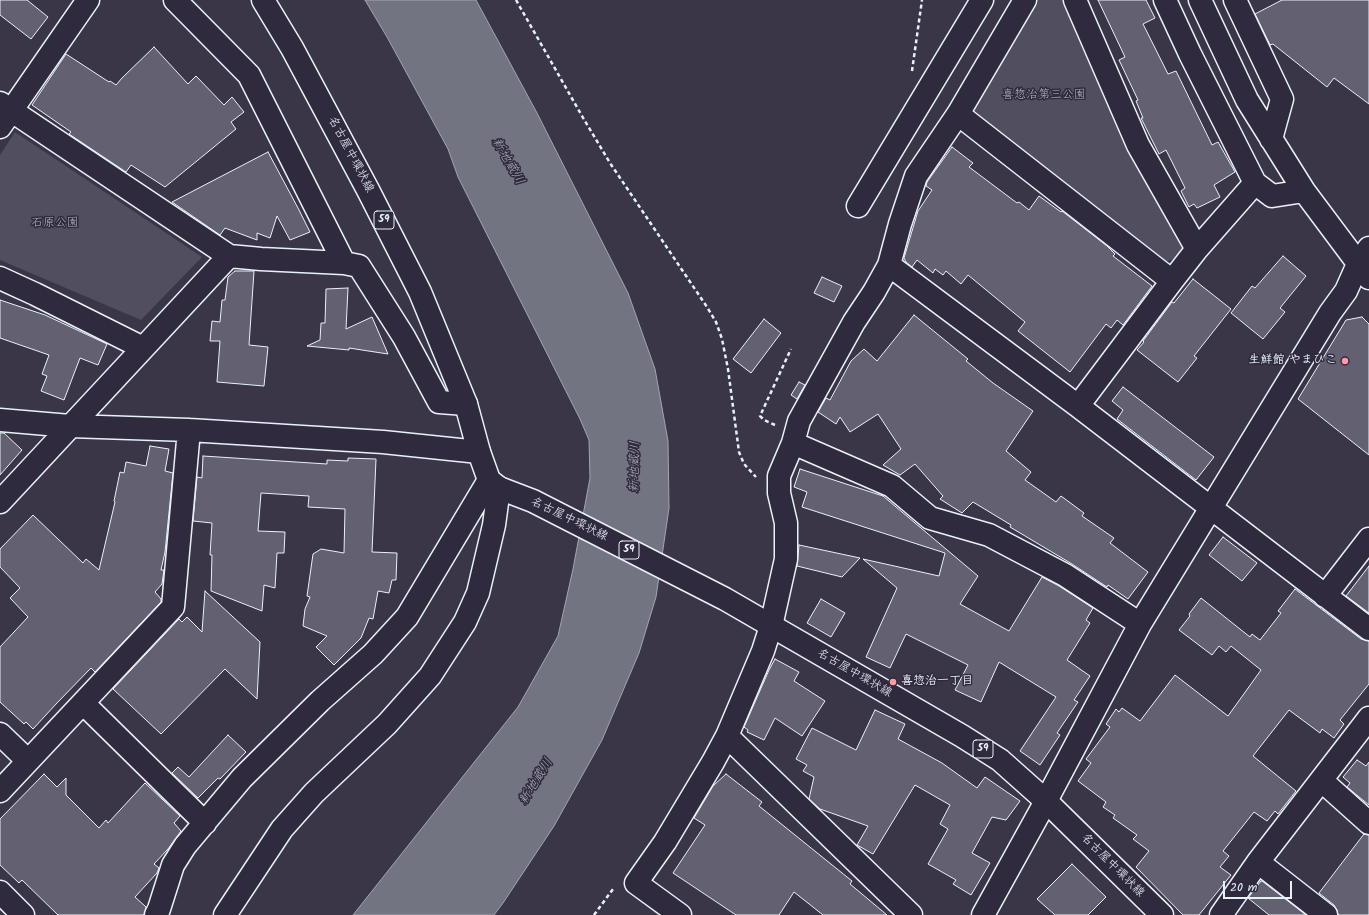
<!DOCTYPE html>
<meta charset="utf-8">
<style>
body{margin:0}
#map{position:relative;width:1369px;height:915px;overflow:hidden;background:#3a3648;font-family:Kalam,sans-serif}
canvas{display:block}
.scale{position:absolute;left:1223px;top:881px;width:69px;height:18px;box-sizing:border-box;border:2px solid #e8f1f8;border-top:0;padding-left:5px;font-size:12px;line-height:14px;white-space:nowrap;color:#e8f1f8;-webkit-text-stroke:3px #2f2a3d;paint-order:stroke}
</style>
<div id="map">
<canvas width="1369" height="915"></canvas>
<div class="scale">20 m</div>
</div>
<script>
const context = document.querySelector('canvas').getContext('2d');
context.lineJoin = 'round';
function fill(path, color) { context.fillStyle = color; context.fill(path, 'evenodd'); }
const poly = rows => new Path2D(rows.map(r => 'M' + r).join(''));
function trace(path, color, width, dash) { context.strokeStyle = color; context.lineWidth = width; context.lineCap = dash ? 'butt' : 'round'; context.setLineDash(dash || []); context.stroke(path); }
function label(font, color, halo, rows, align = 'center') {
  context.font = font + ' Kalam,"Klee One",sans-serif'; context.lineWidth = 3; context.setLineDash([]); context.textBaseline = 'middle'; context.strokeStyle = halo; context.fillStyle = color; for (const [text, x, y, turn = 0] of rows) {
    context.save(); context.translate(x, y); context.rotate((+turn || 0) * Math.PI / 180); context.textAlign = isNaN(turn) ? turn : align; if (halo) context.strokeText(text, 0, 0); context.fillText(text, 0, 0); context.restore();
  }
}
const green = poly([
 [1033,0,1067,0,1184,245,1178,257,1165,262,975,118,971,110],
 [15,132,202,257,141,320,0,260,0,155]
]);
const water = poly([
 [365,0,476,0,537,113,628,293,655,369,668,441,669,508,656,597,639,653,602,740,554,826,503,903,494,915,353,915,518,707,558,636,573,569,590,478,589,440,580,419,458,177,448,149,387,37,365,0]
]);
const building = poly([
 [0,0,27,0,48,17,31,39,0,15,0,0],
 [1098,0,1146,0,1155,18,1143,24,1168,74,1176,71,1212,145,1218,142,1235,172,1214,185,1220,197,1197,208,1194,204,1189,207,1181,191,1185,188,1166,150,1159,154,1141,118,1143,118,1136,101,1138,100,1119,60,1125,57,1098,0],
 [1282,0,1369,0,1369,104,1334,78,1327,87,1273,44,1270,45,1255,14,1282,0],
 [154,47,188,84,196,76,224,105,232,97,244,112,231,122,236,129,165,187,131,165,126,172,69,134,71,132,32,105,66,54,109,82,110,81,116,85,122,78,154,47],
 [952,147,973,163,969,167,1017,203,1019,202,1029,210,1039,196,1061,212,1062,211,1107,246,1115,254,1113,256,1152,286,1123,325,1117,320,1111,328,1106,324,1070,372,1018,331,1025,322,968,275,961,284,946,271,943,275,935,269,933,273,917,260,912,267,906,262,904,258,918,211,932,190,926,186,927,182,952,147],
 [268,152,298,208,310,232,290,240,277,216,270,238,257,233,257,240,225,228,220,235,172,202,268,152],
 [1283,256,1306,276,1280,308,1285,312,1263,339,1231,313,1252,286,1255,288,1283,256],
 [235,271,254,271,249,345,268,347,264,386,217,382,220,341,210,341,212,321,220,322,222,300,225,300,228,277,235,271],
 [822,277,842,286,834,302,814,293,822,277],
 [1193,279,1231,309,1194,356,1197,358,1178,382,1137,350,1144,342,1143,341,1172,302,1174,303,1193,279],
 [348,288,346,329,372,317,388,354,349,348,349,350,307,346,320,340,321,323,325,323,326,289,348,288],
 [0,300,45,315,107,344,98,365,80,358,64,400,41,391,47,376,42,374,49,355,0,338,0,300],
 [914,315,968,359,966,361,993,383,1033,411,1006,451,1031,472,1025,480,1056,502,1061,496,1084,513,1082,516,1114,538,1110,543,1148,572,1128,599,1108,585,1107,587,1072,564,1010,527,1011,525,973,502,962,513,940,499,943,496,915,464,900,475,883,465,901,449,878,414,850,432,840,417,836,424,818,412,826,398,830,400,851,361,864,349,877,361,914,315],
 [1362,317,1369,324,1369,455,1298,399,1346,320,1362,317],
 [764,319,781,333,751,373,733,359,764,319],
 [799,382,805,385,797,399,791,395,799,382],
 [1123,387,1214,457,1196,480,1117,419,1123,410,1112,401,1123,387],
 [0,433,4,433,22,450,0,475,0,433],
 [150,446,169,449,165,471,173,473,165,552,161,570,164,570,162,584,155,592,161,599,161,602,95,672,91,668,57,703,33,729,26,722,24,724,0,702,0,647,28,617,10,598,20,588,0,567,0,549,33,515,83,563,86,559,99,570,115,502,114,501,120,472,124,473,126,462,146,466,150,446],
 [203,456,327,464,327,460,348,461,348,458,376,459,372,552,397,553,396,580,392,580,389,593,378,591,373,619,369,618,361,638,334,665,316,647,327,636,303,626,305,609,310,597,307,596,313,554,321,549,344,553,345,509,308,507,309,496,261,493,258,531,285,532,284,553,277,553,275,588,264,585,262,611,211,591,212,555,210,555,212,523,193,521,197,477,202,478,203,456],
 [800,469,883,496,978,576,960,604,1009,631,1042,577,1059,586,1093,608,1086,620,1090,623,1067,660,1090,676,1074,700,1078,702,1057,733,1060,735,1040,765,1020,751,1056,697,999,662,981,702,955,690,968,665,906,634,890,668,866,657,897,588,863,559,939,576,945,553,802,507,807,492,794,487,800,469],
 [1223,537,1257,563,1242,581,1209,555,1223,537],
 [799,545,860,558,842,577,797,566,799,545],
 [1369,566,1369,613,1346,596,1369,566],
 [1295,589,1361,639,1369,641,1369,684,1340,720,1344,724,1334,738,1322,729,1320,733,1289,710,1253,756,1296,791,1278,814,1275,811,1267,821,1254,812,1223,851,1229,856,1220,867,1231,875,1199,915,1183,915,1136,867,1149,851,1133,839,1137,835,1113,818,1115,815,1103,807,1106,802,1078,781,1091,763,1086,759,1110,727,1106,724,1116,709,1119,712,1122,708,1140,721,1175,675,1228,716,1261,670,1231,646,1226,652,1219,646,1212,655,1179,630,1190,616,1189,614,1201,598,1250,637,1252,634,1260,640,1281,613,1278,611,1295,589],
 [205,591,260,642,257,699,225,669,161,734,113,689,179,619,182,622,187,617,202,632,205,591],
 [821,599,845,613,831,637,807,623,821,599],
 [775,659,799,672,794,681,825,701,802,736,775,718,764,740,747,732,748,730,744,727,769,670,775,659],
 [875,710,905,724,898,739,942,763,977,788,985,777,1020,801,1006,820,992,817,972,853,990,863,971,895,953,884,956,880,928,864,948,829,940,824,950,805,915,785,873,854,857,845,868,826,820,809,809,799,814,777,803,771,807,765,796,759,812,728,856,750,875,710],
 [228,735,246,752,220,779,218,778,198,798,172,773,178,767,189,777,228,735],
 [1357,760,1366,766,1369,762,1369,805,1347,787,1350,783,1343,777,1357,760],
 [44,774,57,787,66,778,66,795,99,828,106,820,108,823,145,783,180,816,174,823,181,831,168,849,154,864,159,868,157,873,135,897,146,907,144,915,58,915,22,880,19,883,0,865,0,819,44,774],
 [726,774,762,802,759,806,852,881,850,884,887,915,823,915,794,892,779,915,736,915,673,873,705,825,694,818,713,786,726,774],
 [1364,834,1369,835,1369,915,1338,915,1337,910,1334,905,1319,893,1364,834],
 [1072,864,1106,897,1088,915,1055,915,1037,899,1072,864],
 [1261,881,1262,881,1306,915,1269,915,1248,898,1261,881]
]);
const path = poly([
 [516,0,582,116,610,163,707,307,716,322,722,339,728,369,739,452,744,464,756,477],
 [912,71,922,0],
 [775,425,764,420,760,416,791,349],
 [594,915,613,889]
]);
const minor = poly([
 [1075,0,1138,145,1197,249],
 [1165,0,1190,54,1255,183,1272,196,1304,191],
 [1200,0,1247,100,1304,191,1369,278],
 [1235,0,1282,99,1271,139],
 [0,103,229,256,261,259,344,263,249,75,175,0],
 [958,114,1172,281],
 [0,127,88,0],
 [858,206,982,0],
 [344,263,359,266,404,337,439,402,466,404],
 [889,265,1078,406,1369,629],
 [0,278,35,294,143,348],
 [1078,406,1172,281,1197,249,1255,183],
 [0,420,70,426,189,430,383,442,479,452],
 [793,443,892,486,930,518,989,535,1065,575,1140,624],
 [0,502,229,256],
 [1325,596,1369,539],
 [83,703,205,823],
 [0,734,28,761],
 [727,736,911,915],
 [1321,780,1369,823],
 [0,791,173,607,189,430],
 [1258,862,1326,915],
 [0,892,23,915],
 [156,915,159,909,173,865,185,846,242,778,320,701,373,654,407,617,489,480],
 [225,915,282,829,314,793,387,724,430,676,465,622,478,593,494,525,499,488],
 [680,915,636,883,665,842,713,762,727,736,763,651,771,626,786,559,786,523,779,493,779,476,793,443,799,421,854,322,874,292,889,265,900,224,916,176,958,114,1025,0],
 [983,915,1046,801,1140,624,1330,313,1346,291,1358,264,1369,248],
 [1221,915,1258,862,1369,718]
]);
const major = poly([
 [263,0,292,48,368,190,420,292,466,404,479,452,489,480,499,488,533,501,725,599,962,736,1000,760,1046,801,1162,915]
]);
const markers = [
 [1345,361,4,"#ff9aa2"],
 [893,682,4,"#ff9aa2"]
];
const shields = [
 [384,220,20],
 [629,550,20],
 [983,749,20]
];
const shieldNames = [
 ["59",384,220],
 ["59",629,550],
 ["59",983,749]
];
const parkNames = [
 ["喜惣治第三公園",1044,96],
 ["石原公園",55,224]
];
const streetNames = [
 ["名古屋中環状線",350,155,62],
 ["名古屋中環状線",569,520,26],
 ["名古屋中環状線",854,674,30],
 ["名古屋中環状線",1112,866,45]
];
const poiNames = [
 ["生鮮館 やまひこ",1337,361],
 ["喜惣治一丁目",901,682,"left"]
];
const waterNames = [
 ["新地蔵川",507,162,60],
 ["新地蔵川",636,467,-89],
 ["新地蔵川",537,782,-58]
];
fill(green, '#504e5f');
fill(water, '#737482');
trace(water, '#a2a6b1', 1);
fill(building, '#636171');
trace(building, '#e8f1f8', 1);
trace(minor, '#e8f1f8', 25);
trace(major, '#e8f1f8', 25);
trace(path, '#e8f1f8', 2.5, [4, 3]);
trace(minor, '#2f2a3d', 22);
trace(major, '#2f2a3d', 22);
for (const [x, y, r, color] of markers) { const dot = new Path2D(); dot.arc(x, y, r, 0, 2 * Math.PI); context.fillStyle = color; context.fill(dot); trace(dot, '#2f2a3d', 1.5); }
for (const [x, y, w] of shields) { const box = new Path2D(); box.roundRect(x - w / 2, y - 9, w, 18, 3); context.fillStyle = '#2f2a3d'; context.fill(box); trace(box, '#e8f1f8', 1); }
label('bold 11px', '#e8f1f8', null, shieldNames);
label('12px', '#b3b8c2', '#2f2a3d', parkNames);
label('12px', '#e8f1f8', '#2f2a3d', streetNames);
label('bold 12px', '#e8f1f8', '#2f2a3d', poiNames, 'right');
label('italic 13px', '#aeb2bd', '#2f2a3d', waterNames);
</script>
